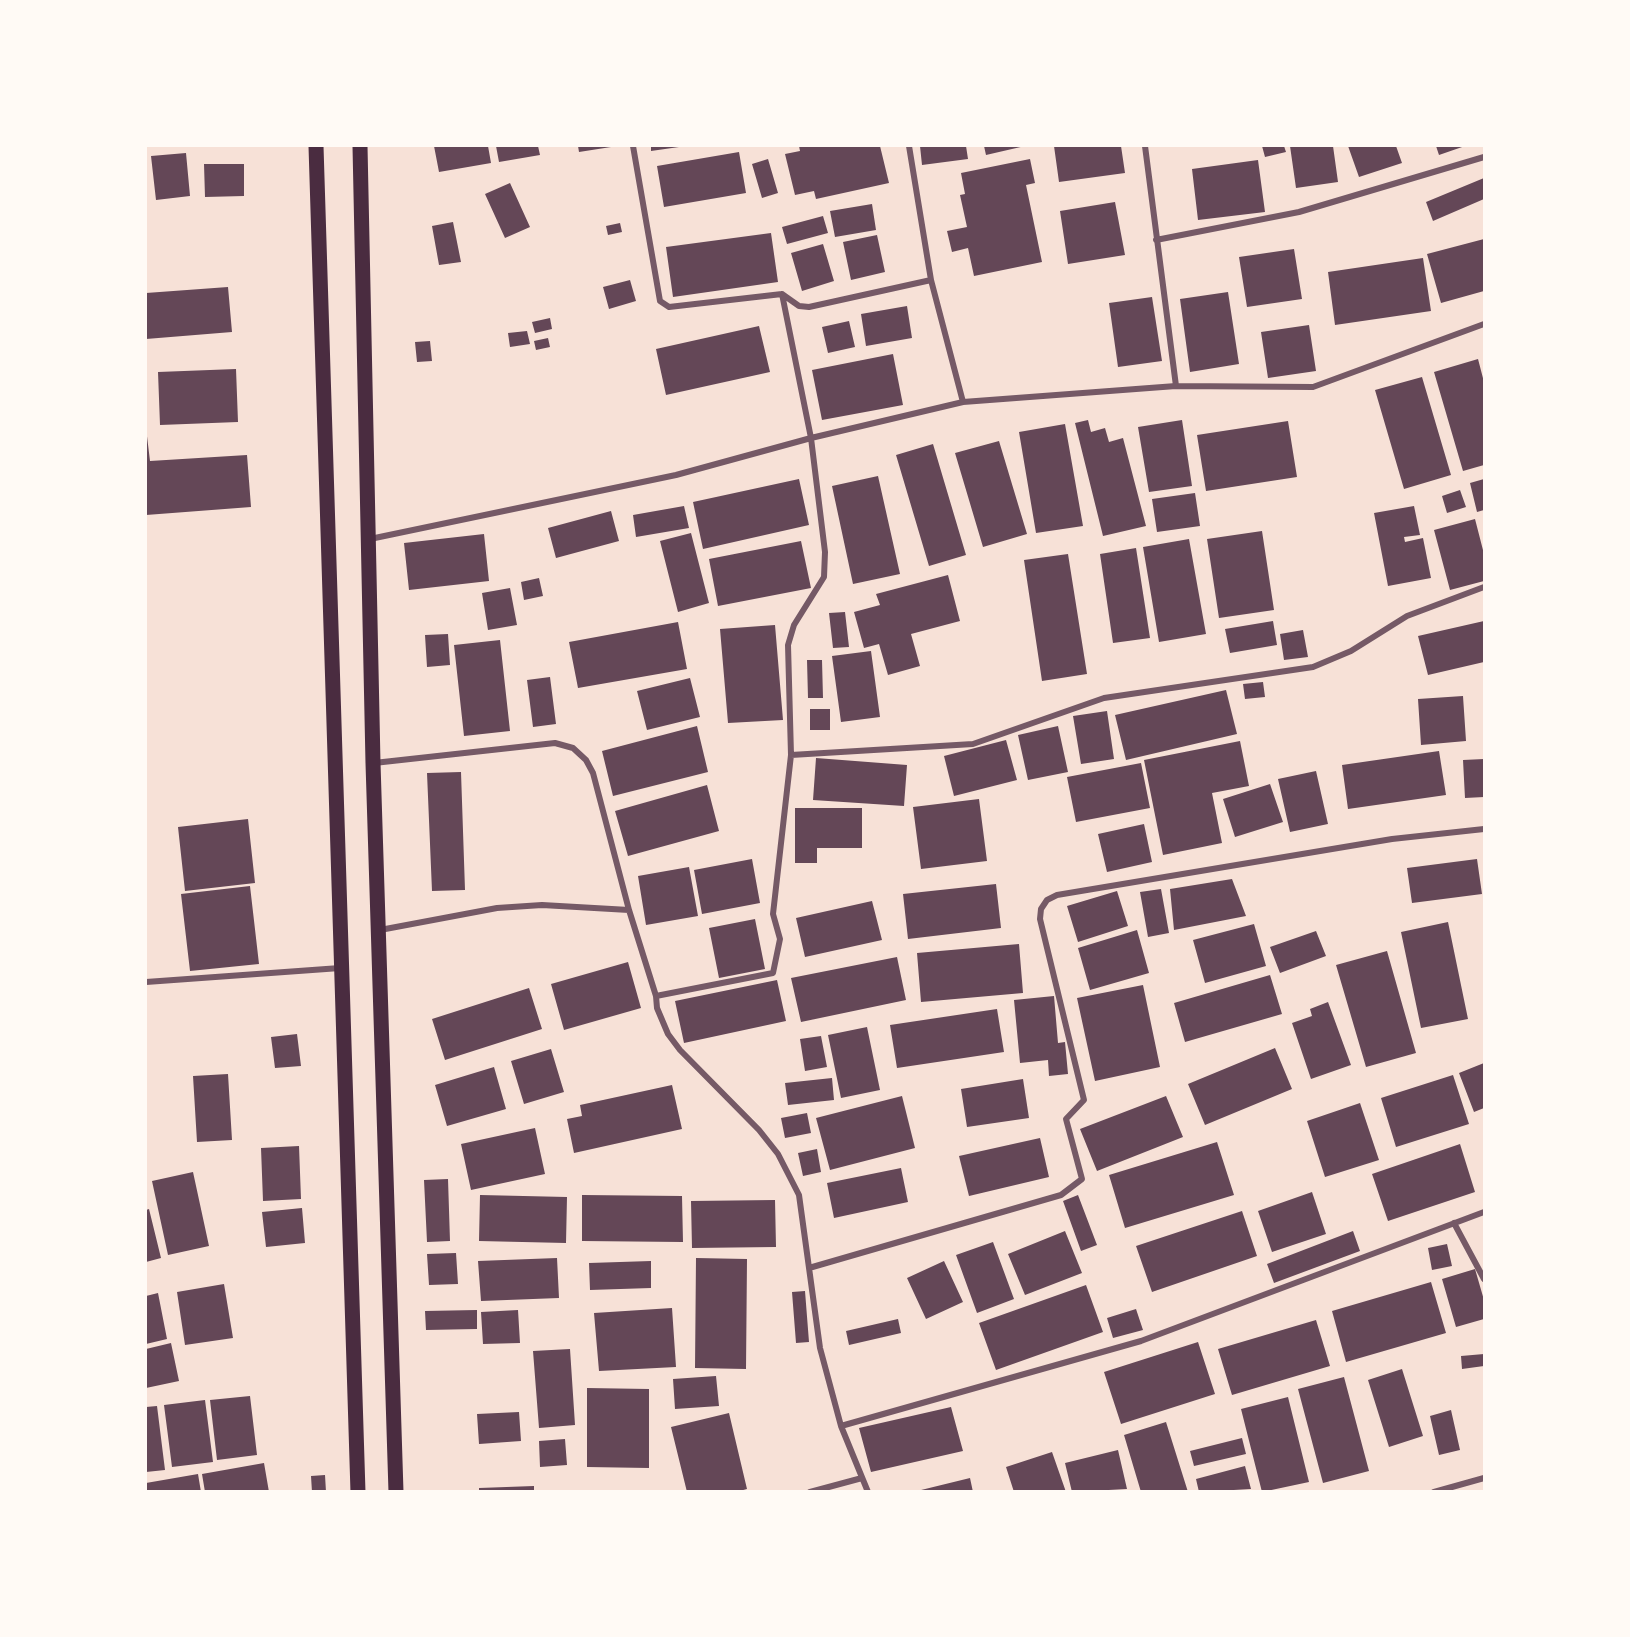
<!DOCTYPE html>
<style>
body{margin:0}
#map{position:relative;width:1630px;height:1637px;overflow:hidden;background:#f7e1d7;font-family:Helvetica,sans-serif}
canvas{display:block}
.frame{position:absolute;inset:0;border:147px solid #fffaf5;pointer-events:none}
</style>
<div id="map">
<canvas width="1630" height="1637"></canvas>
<div class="frame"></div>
</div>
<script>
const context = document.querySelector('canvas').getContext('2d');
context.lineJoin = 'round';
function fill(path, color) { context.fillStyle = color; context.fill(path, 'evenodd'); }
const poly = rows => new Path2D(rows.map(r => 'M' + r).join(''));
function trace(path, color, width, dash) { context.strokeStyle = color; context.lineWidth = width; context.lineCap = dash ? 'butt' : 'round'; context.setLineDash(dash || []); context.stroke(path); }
const building = poly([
 [434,146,488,146,491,163,439,172],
 [496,146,538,146,540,155,499,162],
 [578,146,611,146,611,147,579,152],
 [651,146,679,146,679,147,651,151],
 [799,146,880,146,889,183,816,199,814,191,795,195,785,154,800,151],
 [920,146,966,146,968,159,922,165],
 [984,146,1025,146,986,155],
 [1054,146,1121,146,1125,173,1059,182],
 [1262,146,1284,146,1286,152,1265,157],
 [1290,146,1333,146,1338,182,1296,188],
 [1348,146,1396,146,1402,163,1359,177],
 [1436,146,1465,146,1439,155],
 [739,152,746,193,664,207,657,166],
 [186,153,190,196,156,200,151,156],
 [768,159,778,193,762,198,752,164],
 [1030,159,1035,183,1026,185,1042,262,974,276,968,248,952,252,947,231,967,227,960,195,965,194,961,173],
 [1258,160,1265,212,1198,220,1192,169],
 [204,164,244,164,244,196,205,197],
 [1484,178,1484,199,1433,221,1426,202],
 [510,183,530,227,505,238,485,194],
 [1115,202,1125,255,1068,264,1060,211],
 [872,204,876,230,835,237,830,211],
 [823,216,828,233,787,244,782,227],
 [453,222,461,262,439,265,432,226],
 [620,223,622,232,608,235,606,226],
 [771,233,778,282,673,297,666,247],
 [877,235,885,272,851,280,843,242],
 [1484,239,1484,291,1441,303,1427,254],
 [823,244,834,281,802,291,791,253],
 [1294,249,1302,299,1247,307,1239,257],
 [1423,258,1431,311,1335,325,1328,272],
 [630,280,636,301,609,309,603,287],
 [228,287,232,332,146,339,146,293],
 [1228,292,1239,364,1190,372,1180,299],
 [1152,297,1162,361,1118,367,1109,303],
 [907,306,912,338,866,346,861,314],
 [550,318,552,329,535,333,532,322],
 [849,321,855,347,828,353,822,327],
 [1309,325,1316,371,1268,378,1261,332],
 [759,326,770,372,666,395,656,349],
 [527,331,530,344,510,347,508,333],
 [548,338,550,347,536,350,534,341],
 [430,341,432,361,417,362,415,342],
 [893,354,903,405,822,420,812,370],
 [1478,359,1484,382,1484,465,1463,471,1434,372],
 [236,369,238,422,160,425,158,372],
 [1422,377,1451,475,1404,489,1375,390],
 [1088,420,1091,432,1105,428,1109,442,1123,438,1146,526,1103,536,1075,423],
 [1182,420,1192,486,1149,492,1138,427],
 [1288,421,1297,477,1206,491,1197,435],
 [1065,424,1083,526,1036,533,1019,432],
 [146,428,150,461,247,455,251,507,146,515],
 [999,441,1027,534,983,547,955,453],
 [933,444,966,555,929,566,896,455],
 [878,476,900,574,853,584,832,486],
 [799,479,809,525,703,549,693,502],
 [1484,479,1484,510,1477,512,1470,483],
 [1460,490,1466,507,1447,513,1442,496],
 [1195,493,1200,526,1157,532,1152,499],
 [684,506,689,528,636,537,633,515],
 [1414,506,1420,535,1404,537,1405,542,1423,538,1431,578,1388,586,1374,513],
 [611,511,619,541,556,558,548,528],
 [1475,519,1484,554,1484,581,1450,590,1434,530],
 [1262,531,1274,610,1219,618,1207,539],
 [691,533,709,603,678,612,660,541],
 [484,534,489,581,409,590,404,543],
 [1189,539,1206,634,1159,642,1143,547],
 [801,541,811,588,718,606,709,559],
 [1136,548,1150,638,1113,643,1100,554],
 [1068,554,1087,674,1042,681,1024,560],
 [948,575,960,621,911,634,920,666,888,675,879,644,864,648,854,612,880,605,876,594],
 [539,578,543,596,524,600,521,582],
 [510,588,517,625,488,630,482,593],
 [845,612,849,647,833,648,829,613],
 [1273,621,1277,645,1230,653,1225,629],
 [1484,621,1484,662,1428,675,1418,636],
 [678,622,687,669,578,688,569,642],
 [775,625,783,720,728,723,720,629],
 [1303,630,1308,657,1284,660,1280,634],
 [448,634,450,665,427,667,425,635],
 [500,640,510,731,464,736,454,645],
 [871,651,880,717,841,722,832,656],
 [807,660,822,660,823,698,808,698],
 [550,677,556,724,533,727,527,680],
 [690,678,700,717,647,730,637,691],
 [1263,682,1265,697,1245,699,1243,684],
 [1226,690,1237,734,1126,760,1115,715],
 [1463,696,1466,741,1421,745,1418,699],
 [810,709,830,709,830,730,810,730],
 [1107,711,1114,759,1081,764,1073,716],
 [697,726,708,772,613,796,602,751],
 [1058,726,1068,772,1028,780,1018,735],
 [1006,740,1017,780,954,796,944,756],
 [1240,741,1249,786,1212,793,1222,843,1163,855,1144,760],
 [1439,751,1446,795,1348,809,1342,765],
 [816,758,907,765,904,806,813,800],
 [1484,759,1484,797,1465,798,1463,760],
 [1141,763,1150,808,1076,822,1067,777],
 [1316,771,1328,824,1290,832,1278,779],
 [461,772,465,890,432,891,427,773],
 [1270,784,1283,822,1235,837,1223,799],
 [707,785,719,831,628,856,615,811],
 [979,799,987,861,921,869,913,807],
 [795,808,862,808,862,848,817,848,817,863,795,863],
 [248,819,255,883,185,891,178,827],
 [1144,824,1152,862,1107,872,1098,834],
 [752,859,760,903,702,914,694,870],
 [1477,859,1482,894,1412,903,1407,868],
 [689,867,698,916,646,925,638,876],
 [1232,879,1246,916,1174,930,1170,889],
 [996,884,1001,928,908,939,903,894],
 [250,886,259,964,190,971,181,894],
 [1161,889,1169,933,1148,937,1140,892],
 [1117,891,1128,926,1078,942,1067,906],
 [872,901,882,940,805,957,796,918],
 [755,919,765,969,719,978,709,928],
 [1448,922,1468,1019,1421,1028,1401,932],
 [1254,924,1266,966,1205,983,1193,940],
 [1137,930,1149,973,1090,990,1078,948],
 [1316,931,1326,956,1280,973,1270,947],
 [1019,944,1023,993,921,1002,917,953],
 [1387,951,1416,1053,1366,1067,1336,965],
 [897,957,906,1000,801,1022,791,978],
 [628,962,641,1008,564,1030,551,984],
 [1270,975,1282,1014,1185,1042,1174,1003],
 [777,980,786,1021,684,1043,675,1001],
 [1143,985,1160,1067,1095,1081,1077,998],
 [529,988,542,1029,445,1060,432,1019],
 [1054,996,1058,1043,1065,1042,1068,1074,1049,1076,1048,1060,1020,1063,1014,1000],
 [1328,1002,1351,1065,1311,1079,1292,1023,1312,1016,1310,1009],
 [997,1009,1004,1052,897,1068,890,1025],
 [867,1027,880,1090,841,1098,828,1035],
 [297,1034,301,1066,275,1068,271,1037],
 [821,1036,827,1067,805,1071,800,1039],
 [1275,1048,1292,1089,1205,1125,1188,1084],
 [551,1049,564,1092,524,1104,511,1061],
 [1484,1063,1484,1108,1474,1112,1459,1073],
 [494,1067,506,1109,447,1126,435,1085],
 [228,1074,232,1140,197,1142,193,1076],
 [1453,1075,1469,1124,1396,1147,1381,1098],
 [832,1078,834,1100,788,1105,785,1083],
 [1023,1079,1029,1118,967,1127,961,1089],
 [672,1085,682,1129,574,1153,567,1119,582,1116,580,1105],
 [902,1096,915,1148,830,1170,816,1118],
 [1166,1096,1183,1137,1097,1171,1080,1129],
 [1360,1103,1379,1160,1325,1177,1307,1121],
 [807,1113,811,1133,785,1138,781,1118],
 [535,1128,545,1174,471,1190,461,1144],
 [1040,1138,1049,1177,969,1196,959,1156],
 [1217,1142,1234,1195,1125,1228,1109,1175],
 [1460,1144,1475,1192,1388,1221,1372,1174],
 [299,1146,301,1199,263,1201,261,1148],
 [817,1149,821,1172,803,1176,798,1153],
 [901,1168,908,1202,834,1218,827,1183],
 [193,1172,209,1246,168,1255,152,1181],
 [448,1179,450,1241,427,1242,424,1180],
 [1312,1192,1326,1234,1272,1252,1258,1211],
 [480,1195,567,1197,566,1243,479,1241],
 [582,1195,682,1196,683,1242,582,1241],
 [1078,1195,1097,1245,1081,1251,1063,1201],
 [775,1200,776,1247,692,1248,691,1201],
 [302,1208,305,1243,266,1247,262,1212],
 [149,1209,161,1258,146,1262,146,1210],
 [1242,1211,1257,1256,1152,1292,1136,1246],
 [1065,1231,1082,1273,1025,1295,1008,1254],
 [1353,1231,1360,1251,1274,1283,1267,1264],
 [993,1242,1014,1299,977,1313,956,1255],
 [1447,1244,1452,1266,1432,1270,1428,1248],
 [456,1253,458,1284,429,1285,427,1254],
 [557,1258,559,1298,481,1301,478,1261],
 [696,1258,747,1259,746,1369,695,1368],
 [651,1261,651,1288,590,1290,589,1263],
 [944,1261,963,1302,926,1319,907,1278],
 [1475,1269,1484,1300,1484,1319,1456,1327,1442,1279],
 [1431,1282,1446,1333,1346,1362,1332,1311],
 [224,1284,233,1338,185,1345,177,1292],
 [1086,1285,1103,1332,996,1370,979,1323],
 [805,1291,809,1342,796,1343,792,1292],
 [158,1293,167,1339,146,1344,146,1296],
 [672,1308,676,1367,599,1371,594,1313],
 [1136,1309,1143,1330,1113,1338,1107,1318],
 [477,1310,477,1329,426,1330,425,1311],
 [518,1310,520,1343,483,1344,481,1312],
 [898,1319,901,1333,849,1345,846,1331],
 [1316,1320,1330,1366,1232,1395,1218,1349],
 [1198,1342,1215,1394,1121,1424,1104,1372],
 [171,1343,179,1381,146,1388,146,1349],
 [570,1349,575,1425,539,1428,533,1351],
 [1484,1354,1484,1366,1462,1369,1461,1356],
 [1402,1369,1423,1436,1389,1447,1368,1380],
 [716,1376,719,1406,675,1409,673,1379],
 [1344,1377,1369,1471,1323,1483,1298,1389],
 [587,1388,649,1389,649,1468,587,1467],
 [250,1396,257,1455,217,1460,210,1400],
 [1288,1397,1309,1482,1262,1492,1241,1409],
 [205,1400,213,1462,172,1467,164,1405],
 [157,1406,165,1470,146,1472,146,1407],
 [951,1407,963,1451,871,1472,859,1428],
 [1451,1410,1460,1450,1439,1455,1430,1416],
 [519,1412,521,1441,479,1444,477,1414],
 [729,1413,747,1489,736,1492,687,1492,671,1427],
 [1166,1422,1188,1492,1141,1492,1124,1435],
 [1242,1438,1246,1454,1194,1466,1190,1451],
 [565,1439,567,1465,540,1467,539,1441],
 [1118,1450,1127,1489,1072,1492,1065,1463],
 [1052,1452,1066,1492,1014,1492,1006,1467],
 [264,1463,269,1492,205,1492,202,1474],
 [1245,1466,1251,1489,1199,1492,1196,1479],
 [198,1474,201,1492,146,1492,146,1483],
 [325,1475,326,1492,312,1492,311,1476],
 [970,1478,973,1492,917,1492,917,1491],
 [534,1486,534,1492,479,1492,479,1488]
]);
const minor = poly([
 [633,146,660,301,669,307,782,294,799,306,809,307,931,280],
 [909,146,931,280,963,402],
 [1145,146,1176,386],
 [1156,240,1299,212,1484,157],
 [370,539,676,475,811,438,963,402,1176,386,1313,387,1484,324],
 [791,755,973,744,1104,698,1313,667,1351,651,1407,616,1484,587],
 [374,763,555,743,573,748,586,760,593,773,629,910],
 [380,930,497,908,542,905,629,910,656,996,657,1008,668,1034,680,1050,759,1130,778,1154,799,1195,820,1348,841,1426,868,1492],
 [146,982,340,968],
 [656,996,773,973,780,939,773,914,791,755,788,645,794,625,824,577,825,552,811,438,782,294],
 [1454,1223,1484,1279],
 [809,1268,1061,1195,1082,1179,1066,1119,1084,1100,1040,919,1041,909,1047,900,1057,895,1392,839,1484,829],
 [841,1426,1141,1341,1484,1212],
 [810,1492,862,1478],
 [1434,1492,1484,1478]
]);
const primary = poly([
 [316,146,358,1492],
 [360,146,373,763,396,1492]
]);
fill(building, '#644757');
trace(minor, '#755966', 6);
trace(primary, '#4a2c40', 15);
</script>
